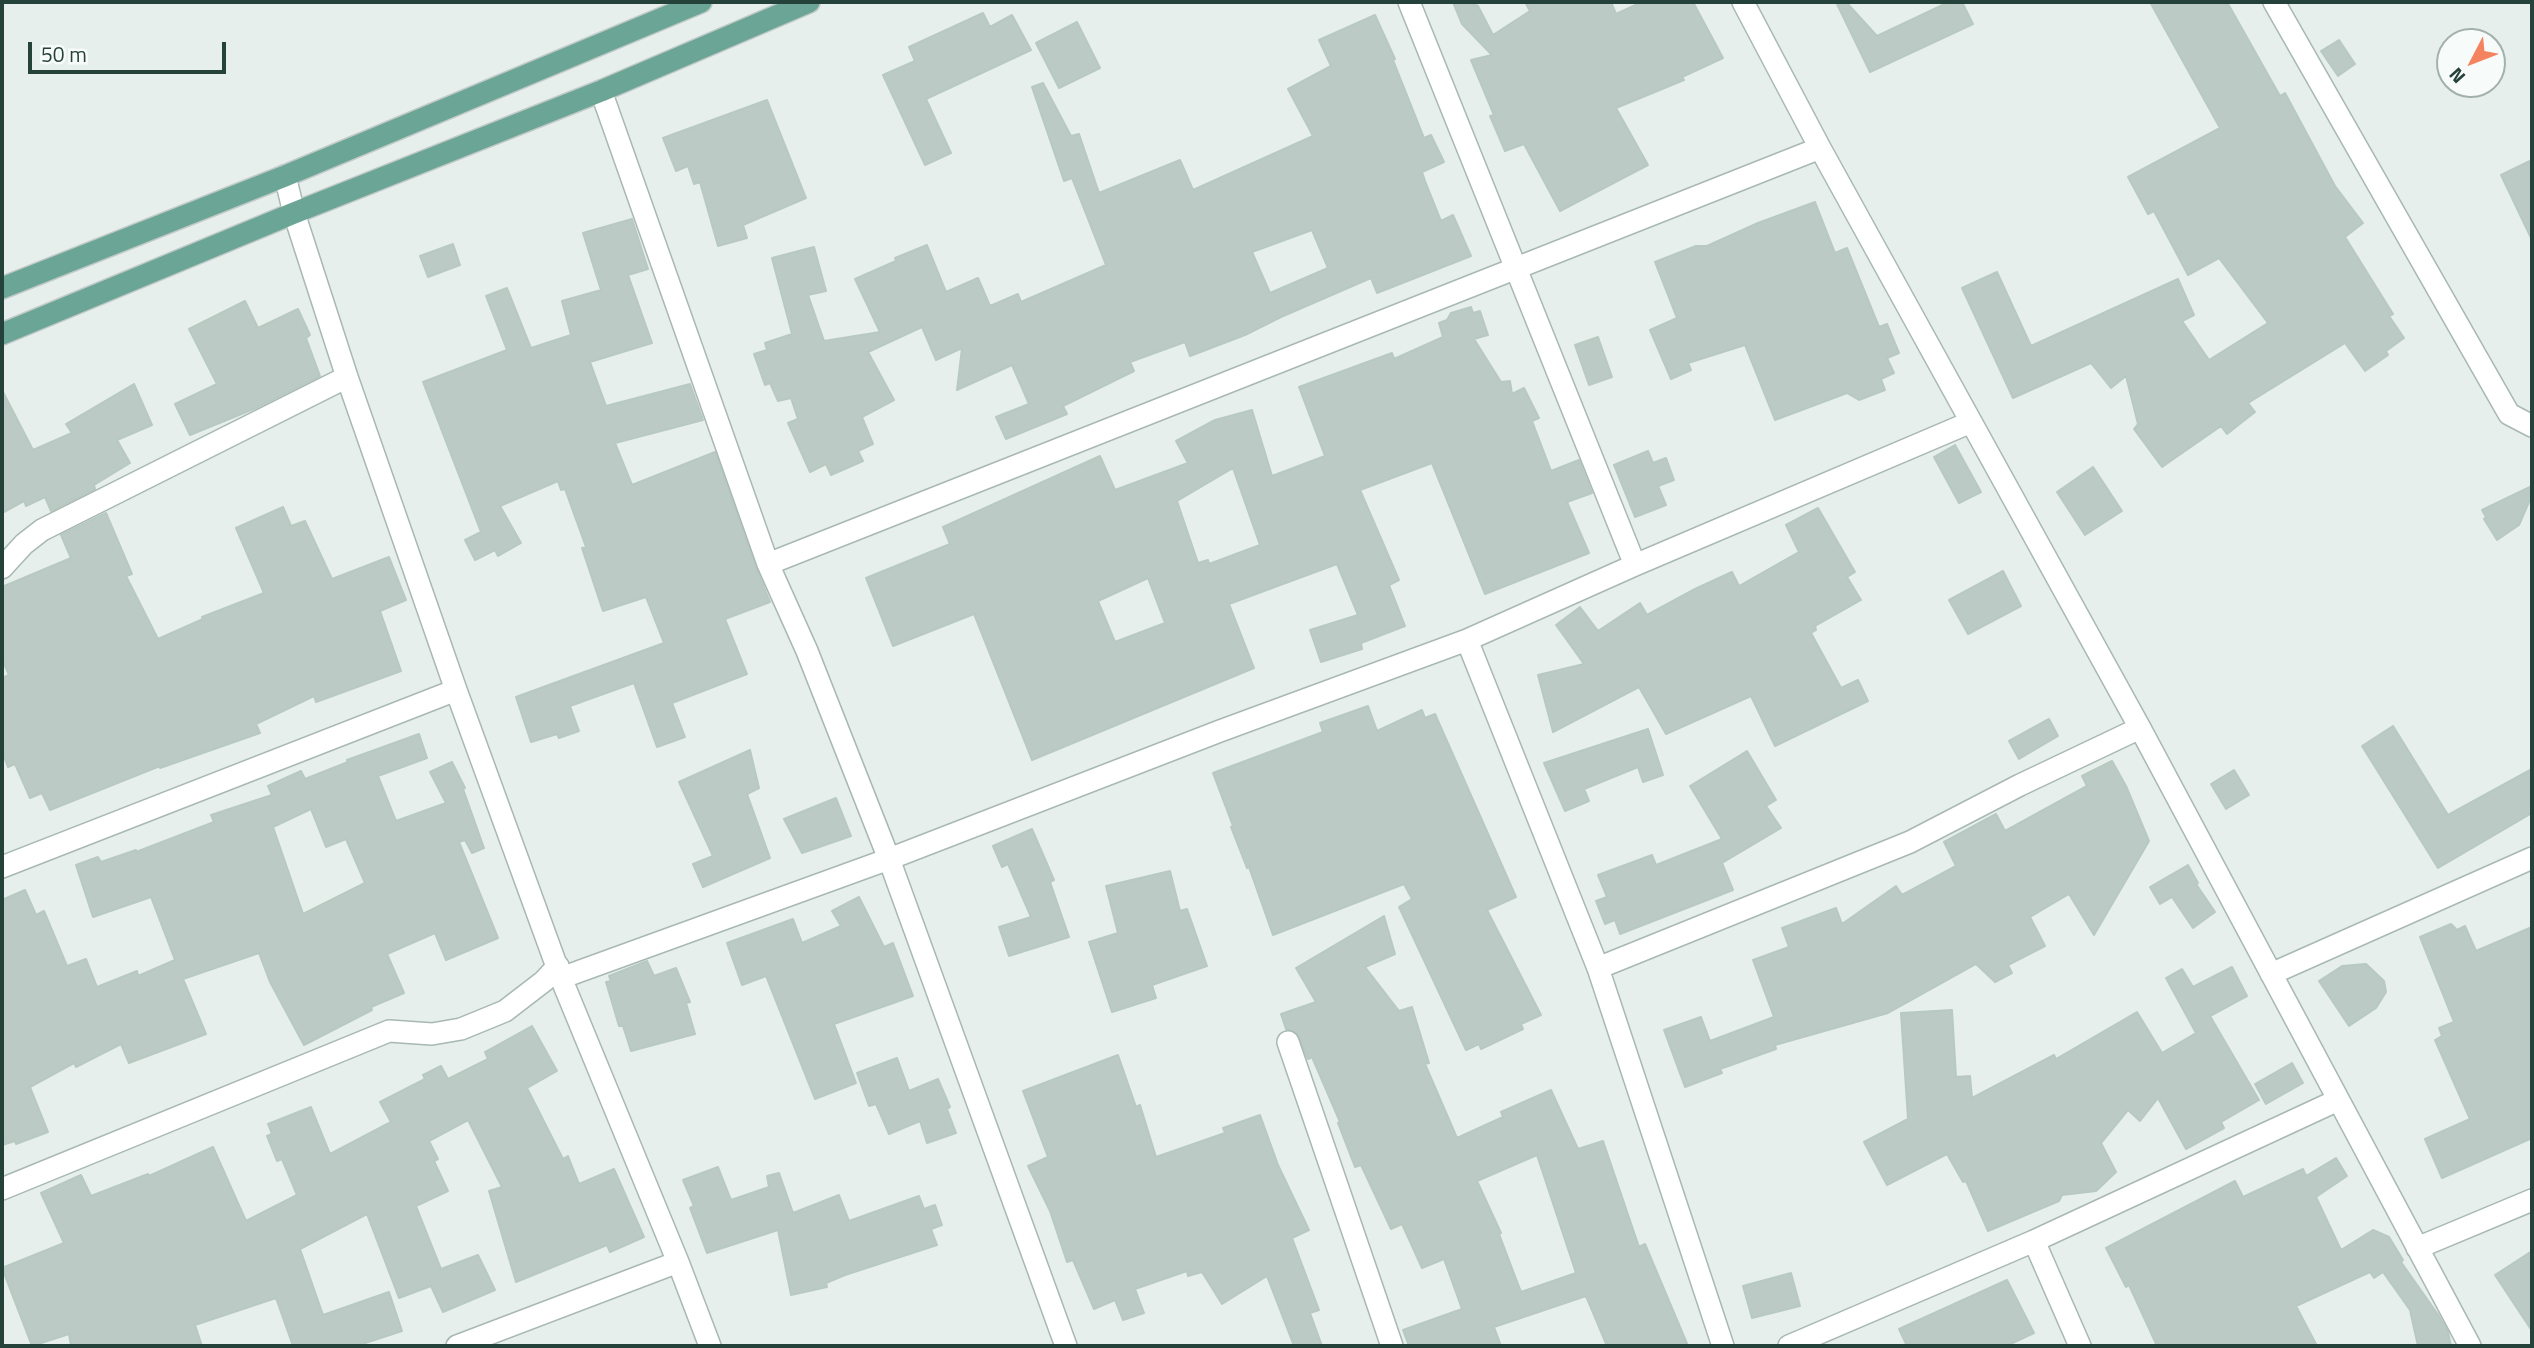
<!DOCTYPE html>
<style>
body{margin:0}
#map{position:relative;width:2534px;height:1348px;overflow:hidden;background:#e6efeb;font-family:"Titillium Web",sans-serif}
canvas{display:block}
.frame{position:absolute;inset:0;border:4px solid #24423a;pointer-events:none}
.north{position:absolute;left:2436px;top:28px;width:70px;height:70px;box-sizing:border-box;background:#f7fbf9;border:2px solid #a3b1ad;border-radius:50%;rotate:228deg;font-size:19px;font-weight:700;line-height:28px;text-align:center;color:#24423a}
.north::after{content:'';display:block;margin:auto;width:24px;height:32px;background:#f4845f;clip-path:polygon(50% 0,100% 100%,50% 72%,0 100%)}
.scale{position:absolute;left:28px;top:42px;width:198px;height:32px;box-sizing:border-box;border:4px solid #24423a;border-top:0;padding-left:9px;font-size:21px;line-height:24px;white-space:nowrap;color:#24423a;-webkit-text-stroke:5px #f7fbf9;paint-order:stroke}
</style>
<div id="map">
<canvas width="2534" height="1348"></canvas>
<div class="frame"></div>
<div class="north">N</div>
<div class="scale">50 m</div>
</div>
<script>
const context = document.querySelector('canvas').getContext('2d');
context.lineJoin = 'round';
function fill(path, color) { context.fillStyle = color; context.fill(path, 'evenodd'); }
const poly = rows => new Path2D(rows.map(r => 'M' + r).join(''));
function trace(path, color, width, dash) { context.strokeStyle = color; context.lineWidth = width; context.lineCap = dash ? 'butt' : 'round'; context.setLineDash(dash || []); context.stroke(path); }
const building = poly([
 [1453,2,1469,2,1478,6,1493,35,1530,11,1525,2,1611,2,1616,14,1642,2,1693,2,1723,58,1682,77,1684,80,1616,108,1648,165,1560,211,1524,144,1505,151,1490,116,1494,115,1471,60,1492,55,1462,24,1453,2],
 [1836,2,1846,2,1877,36,1949,2,1962,2,1973,24,1870,72,1836,2],
 [2150,2,2227,2,2280,96,2285,93,2335,186,2363,223,2345,237,2393,314,2389,316,2404,338,2386,351,2388,355,2365,371,2345,343,2248,403,2255,412,2227,434,2221,426,2162,467,2134,429,2138,424,2126,376,2111,388,2091,363,2013,398,1962,288,1997,272,2031,346,2178,279,2194,315,2182,321,2209,360,2268,323,2219,258,2188,275,2154,211,2148,214,2128,177,2220,128,2150,2],
 [983,13,990,27,1012,15,1031,50,926,99,951,153,925,165,883,75,915,61,909,47,983,13],
 [1375,15,1395,59,1393,60,1424,138,1431,135,1444,162,1422,172,1425,181,1441,221,1453,215,1471,256,1377,293,1371,278,1281,317,1245,335,1190,356,1185,342,1130,362,1134,371,1063,406,1067,414,1006,439,996,417,1029,404,1012,365,957,390,962,348,936,360,922,327,868,352,894,400,862,417,873,444,858,451,863,461,831,475,826,464,810,472,788,423,798,419,791,398,778,401,770,383,765,385,754,354,767,350,765,343,792,334,772,258,814,247,826,291,808,295,824,341,880,332,855,279,896,261,895,258,927,245,946,292,978,278,990,306,1018,294,1021,302,1106,265,1072,178,1064,181,1032,87,1043,83,1071,136,1079,134,1099,193,1180,160,1193,190,1313,136,1288,89,1331,66,1319,40,1375,15],
 [1312,230,1328,268,1270,293,1252,252,1312,230],
 [1077,22,1100,68,1059,88,1036,43,1077,22],
 [2339,40,2355,64,2338,76,2321,51,2339,40],
 [767,100,806,198,743,225,747,238,718,246,700,182,694,184,688,166,676,171,663,138,767,100],
 [2532,160,2532,240,2501,175,2532,160],
 [1815,202,1835,253,1847,248,1879,327,1887,324,1899,353,1887,358,1894,373,1881,379,1885,390,1859,400,1847,393,1775,420,1745,345,1688,363,1691,370,1671,379,1650,330,1677,318,1655,262,1696,246,1707,246,1758,223,1815,202],
 [632,219,648,269,628,275,652,343,590,362,606,406,690,384,703,420,615,443,632,485,715,452,756,568,770,602,725,619,747,674,672,703,685,737,657,747,634,683,570,706,579,731,559,738,557,734,531,742,516,697,664,643,646,597,603,611,582,548,586,547,565,489,561,490,558,481,500,506,521,543,498,556,495,550,475,560,465,540,481,532,423,382,507,350,486,296,507,288,531,348,571,335,562,301,601,290,583,233,632,219],
 [453,244,460,265,428,277,420,256,453,244],
 [245,301,258,328,298,309,310,335,306,338,320,376,256,408,190,435,175,404,217,384,189,329,245,301],
 [1471,307,1473,313,1480,311,1488,335,1474,339,1501,382,1510,381,1512,394,1524,388,1539,418,1532,421,1551,471,1579,460,1592,493,1567,502,1589,553,1485,594,1432,463,1360,490,1399,580,1389,585,1405,626,1361,643,1362,649,1321,662,1310,630,1358,615,1337,564,1229,604,1254,668,1032,760,974,614,893,646,866,578,950,544,943,527,1100,456,1115,490,1188,463,1176,441,1215,420,1252,410,1272,476,1325,456,1299,387,1392,353,1394,359,1443,337,1439,323,1447,320,1451,313,1471,307],
 [1233,468,1260,545,1209,564,1208,560,1198,563,1177,501,1233,468],
 [1148,578,1165,623,1115,642,1098,601,1148,578],
 [1598,337,1612,377,1589,385,1575,345,1598,337],
 [134,384,152,425,117,440,130,463,94,485,95,489,51,511,45,497,26,506,24,501,2,513,2,390,33,450,72,433,66,424,134,384],
 [1955,445,1981,492,1959,503,1934,457,1955,445],
 [1648,451,1653,463,1666,458,1674,480,1658,486,1666,505,1635,517,1614,465,1648,451],
 [2093,467,2122,511,2085,535,2057,492,2093,467],
 [2532,486,2532,495,2519,525,2497,540,2484,519,2486,517,2482,510,2532,486],
 [283,507,291,526,305,521,332,579,389,557,406,600,380,611,401,671,316,702,314,696,256,724,260,733,160,768,160,766,50,810,42,793,30,798,15,764,8,767,2,752,2,678,9,675,2,659,2,587,71,558,61,535,106,513,132,574,126,576,158,639,203,619,202,617,264,593,236,528,283,507],
 [1818,508,1855,572,1847,577,1861,600,1815,626,1816,630,1811,633,1841,688,1858,680,1868,701,1775,746,1751,696,1666,734,1639,687,1553,732,1538,675,1584,664,1556,625,1580,607,1598,631,1640,603,1647,615,1695,589,1732,572,1739,586,1799,552,1786,525,1818,508],
 [2003,571,2021,606,1968,634,1949,600,2003,571],
 [1368,706,1377,731,1422,710,1425,718,1435,714,1516,897,1487,910,1541,1015,1521,1024,1523,1029,1481,1049,1479,1044,1466,1050,1399,907,1412,899,1404,884,1273,935,1249,867,1247,868,1231,827,1233,826,1213,773,1323,732,1320,723,1368,706],
 [2049,719,2058,736,2019,759,2009,741,2049,719],
 [2393,726,2448,815,2532,769,2532,813,2438,868,2362,746,2393,726],
 [1648,729,1663,775,1643,782,1638,767,1584,789,1589,801,1565,811,1544,763,1648,729],
 [419,734,427,758,378,776,396,821,446,803,430,772,452,762,465,788,463,789,484,848,472,853,465,840,459,842,498,938,446,960,435,933,387,954,404,993,371,1007,372,1010,304,1045,270,982,259,953,183,979,206,1034,129,1063,121,1044,76,1067,74,1063,30,1087,48,1132,16,1144,15,1141,2,1145,2,900,25,890,36,915,44,911,67,966,86,959,97,987,137,971,138,976,175,960,151,897,93,917,76,865,98,857,101,862,136,850,136,852,214,822,211,815,272,795,268,786,301,771,305,779,348,762,347,760,419,734],
 [311,809,326,847,346,839,365,883,303,914,273,827,311,809],
 [750,750,759,788,747,794,770,858,703,887,693,864,713,856,679,782,750,750],
 [1747,751,1776,800,1766,806,1781,828,1722,863,1733,890,1620,934,1615,920,1605,924,1596,901,1607,897,1598,875,1652,855,1656,865,1722,839,1690,786,1747,751],
 [2112,761,2126,786,2149,841,2094,935,2069,894,2030,917,2045,946,2008,965,2012,973,1995,982,1976,964,1888,1013,1775,1045,1776,1049,1720,1069,1722,1073,1685,1087,1664,1030,1701,1017,1710,1041,1774,1017,1753,960,1789,947,1782,928,1836,908,1842,924,1896,886,1902,895,1956,866,1944,842,1996,814,2005,831,2087,786,2082,776,2112,761],
 [2234,770,2249,795,2226,809,2211,784,2234,770],
 [836,798,851,836,802,853,784,819,836,798],
 [1032,829,1054,880,1050,882,1069,937,1009,956,999,927,1031,917,1008,864,1002,867,993,846,1032,829],
 [2188,865,2198,883,2196,884,2215,912,2193,928,2172,897,2160,904,2150,887,2188,865],
 [1170,871,1180,911,1187,909,1207,966,1152,985,1156,998,1112,1012,1089,942,1118,933,1106,886,1170,871],
 [859,897,884,947,893,943,913,996,834,1024,856,1083,815,1099,766,976,742,985,727,943,793,919,802,943,841,926,832,911,859,897],
 [1384,916,1395,954,1365,967,1399,1011,1412,1007,1429,1063,1425,1064,1457,1138,1503,1117,1501,1112,1551,1090,1578,1149,1603,1141,1639,1247,1645,1244,1688,1346,1607,1346,1586,1296,1494,1327,1501,1346,1409,1346,1403,1330,1462,1309,1444,1259,1422,1268,1402,1224,1391,1229,1361,1165,1355,1167,1338,1123,1340,1122,1312,1057,1308,1059,1297,1033,1286,1029,1281,1014,1316,1002,1296,968,1384,916],
 [1537,1155,1576,1273,1521,1292,1499,1234,1501,1233,1477,1181,1537,1155],
 [2451,924,2457,930,2465,926,2476,951,2532,927,2532,1138,2442,1178,2425,1139,2470,1119,2435,1040,2442,1036,2439,1028,2454,1022,2420,937,2451,924],
 [647,961,654,976,676,968,690,1002,686,1003,695,1034,631,1051,623,1026,619,1026,606,982,611,981,609,976,647,961],
 [2366,964,2384,981,2386,992,2376,1008,2349,1026,2319,981,2342,966,2366,964],
 [2232,967,2247,996,2210,1016,2259,1100,2221,1122,2224,1128,2186,1149,2158,1098,2140,1121,2128,1110,2101,1143,2116,1172,2096,1191,2062,1195,2059,1201,1988,1231,1966,1181,1963,1182,1947,1154,1887,1185,1864,1142,1908,1119,1901,1013,1952,1010,1956,1077,1970,1076,1972,1098,2054,1055,2056,1059,2137,1012,2162,1053,2196,1033,2166,978,2182,969,2193,987,2232,967],
 [532,1026,557,1071,527,1088,563,1159,568,1156,579,1184,614,1169,644,1237,610,1252,607,1245,516,1282,489,1191,502,1187,468,1120,429,1141,438,1159,434,1161,448,1191,416,1206,441,1269,478,1255,495,1290,443,1312,431,1286,399,1298,367,1214,300,1249,323,1315,389,1292,402,1331,356,1346,293,1346,276,1298,195,1325,202,1346,71,1346,69,1334,32,1346,2,1268,64,1243,41,1193,81,1175,91,1196,148,1174,149,1176,213,1147,246,1221,297,1195,282,1159,277,1161,267,1136,272,1134,268,1124,311,1107,330,1154,391,1122,380,1102,425,1079,423,1075,441,1066,448,1079,488,1059,485,1052,532,1026],
 [1118,1055,1136,1107,1140,1105,1156,1157,1225,1133,1223,1128,1260,1115,1278,1165,1309,1230,1292,1238,1319,1310,1310,1313,1322,1346,1294,1346,1267,1276,1222,1304,1202,1272,1188,1276,1187,1271,1135,1289,1144,1313,1123,1320,1115,1300,1094,1309,1073,1260,1067,1262,1050,1211,1028,1166,1048,1157,1023,1091,1118,1055],
 [897,1058,909,1091,938,1079,950,1107,947,1109,956,1133,927,1143,920,1121,889,1134,876,1104,869,1106,857,1073,897,1058],
 [2292,1063,2303,1083,2266,1104,2255,1084,2292,1063],
 [2336,1158,2347,1176,2316,1197,2341,1250,2373,1230,2389,1237,2403,1260,2401,1262,2439,1316,2448,1332,2451,1346,2418,1346,2410,1310,2383,1272,2374,1278,2370,1272,2296,1306,2317,1346,2157,1346,2129,1285,2126,1287,2106,1248,2235,1181,2243,1197,2303,1169,2306,1176,2336,1158],
 [718,1167,731,1200,769,1187,767,1176,779,1173,793,1213,839,1195,849,1221,919,1196,924,1209,935,1205,942,1225,931,1229,937,1245,845,1275,826,1283,827,1287,791,1295,778,1230,707,1253,690,1208,694,1206,683,1180,718,1167],
 [2532,1251,2532,1331,2495,1275,2532,1251],
 [1791,1273,1800,1306,1752,1318,1743,1286,1791,1273],
 [2007,1280,2034,1333,2006,1346,1907,1346,1899,1329,2007,1280]
]);
const minor = poly([
 [1409,2,1635,565],
 [1743,2,1820,148,2140,728,2470,1346],
 [2274,2,2509,414,2532,426],
 [601,91,768,564,807,651,889,859,1066,1346],
 [285,176,294,213,347,377,456,690,561,978,678,1262,710,1346],
 [768,564,1820,148],
 [2,568,24,544,42,530,347,377],
 [1467,640,1598,968,1723,1346],
 [2,867,456,690],
 [1598,968,1910,842,2020,785,2140,728],
 [2271,974,2532,858],
 [561,978,889,859,1220,731,1467,640,1635,565,1971,422],
 [1288,1042,1392,1346],
 [2,1189,389,1031,432,1034,461,1029,505,1011,544,981,558,966],
 [2034,1241,2080,1346],
 [2417,1248,2532,1200],
 [457,1346,678,1262],
 [1789,1346,2034,1241,2338,1100]
]);
const major = poly([
 [2,288,285,176,701,2],
 [2,334,294,213,601,91,809,2]
]);
fill(building, '#bbcac4');
trace(building, '#b8c9c2', 2);
trace(minor, '#a8b8b2', 24);
trace(major, '#c2cac8', 24);
trace(minor, '#fff', 21);
trace(major, '#6aa596', 21);
</script>
